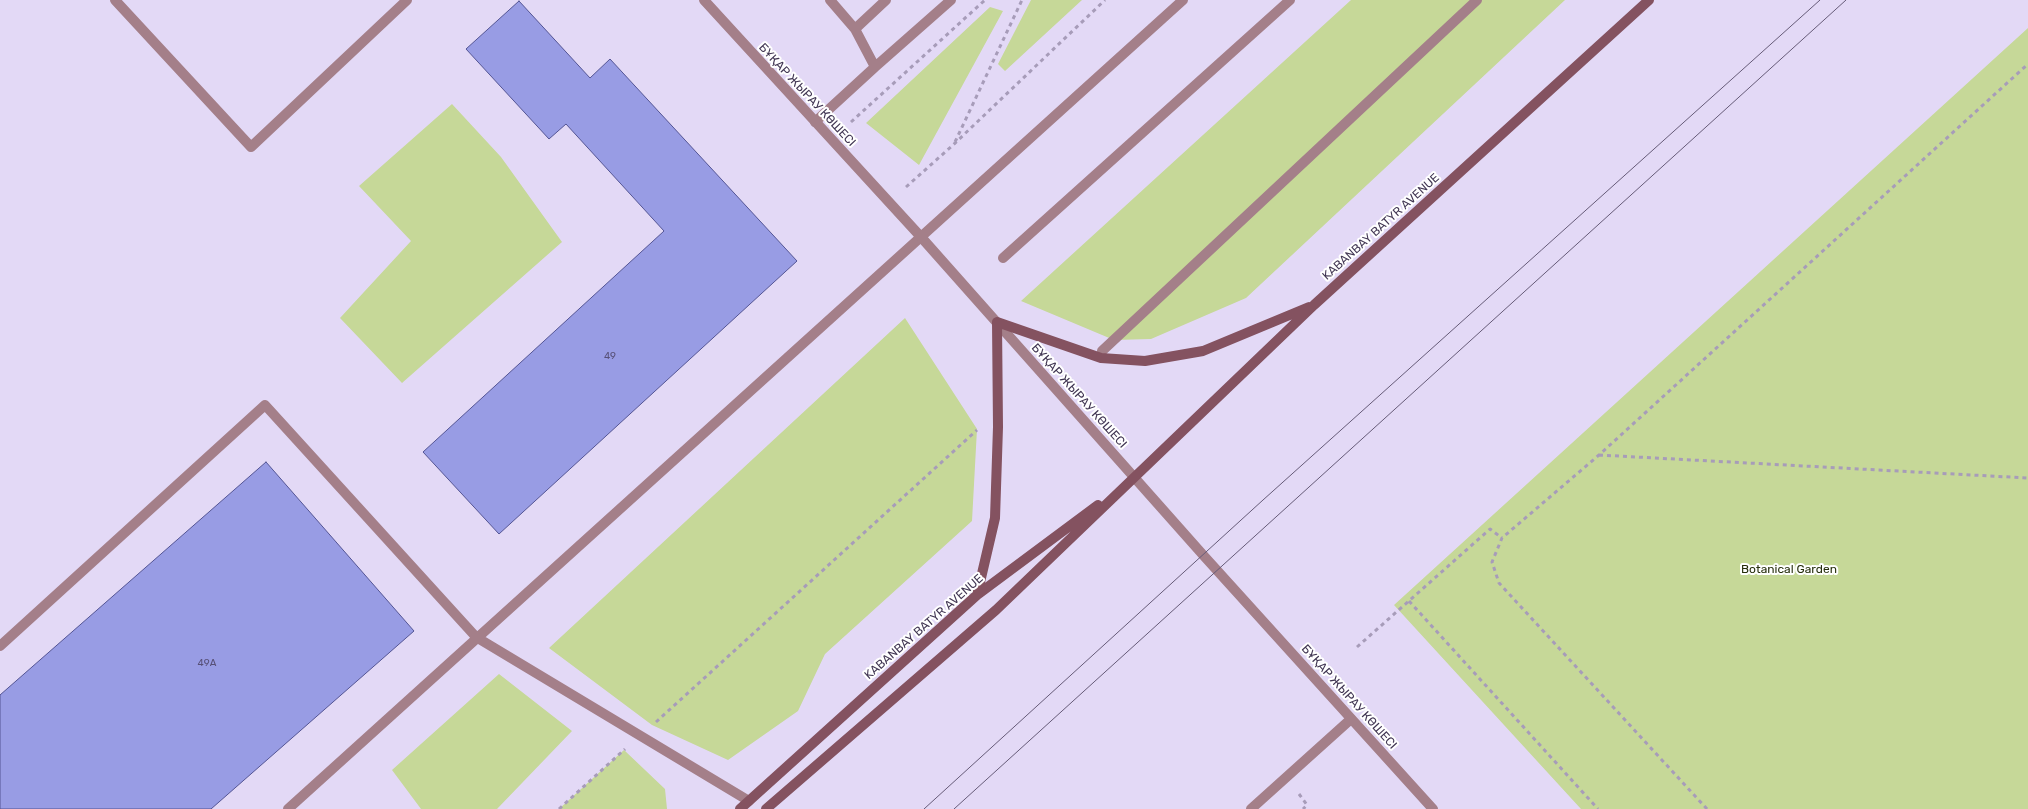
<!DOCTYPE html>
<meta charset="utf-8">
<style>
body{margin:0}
canvas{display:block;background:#e3d9f6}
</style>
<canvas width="2028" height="809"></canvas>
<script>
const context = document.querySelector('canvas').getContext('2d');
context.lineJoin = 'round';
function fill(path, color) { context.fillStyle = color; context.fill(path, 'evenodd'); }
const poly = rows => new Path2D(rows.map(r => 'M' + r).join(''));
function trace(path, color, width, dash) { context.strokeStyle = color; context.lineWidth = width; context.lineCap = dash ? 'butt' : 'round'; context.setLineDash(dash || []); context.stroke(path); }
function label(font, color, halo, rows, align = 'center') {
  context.font = font + ' Rubik,sans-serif'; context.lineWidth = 4; context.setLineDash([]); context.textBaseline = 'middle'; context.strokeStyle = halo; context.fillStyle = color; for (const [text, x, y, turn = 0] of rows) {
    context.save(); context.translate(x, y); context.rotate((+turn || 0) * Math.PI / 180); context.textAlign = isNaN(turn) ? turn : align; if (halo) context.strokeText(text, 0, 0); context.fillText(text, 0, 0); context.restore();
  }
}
const green = poly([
 [1031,0,1082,0,1005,71,998,64],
 [1351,0,1565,0,1246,298,1151,339,1114,340,1021,301],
 [990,7,1003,11,919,165,866,123],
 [2028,28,2028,809,1581,809,1394,605],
 [452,104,501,157,562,242,402,383,340,318,411,241,359,186],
 [905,318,977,429,972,521,825,654,798,711,728,760,652,725,549,648],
 [499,674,572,731,497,809,421,809,392,770],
 [624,750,665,789,667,809,559,809]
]);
const building = poly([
 [519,1,590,78,610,59,797,261,499,534,423,452,664,231,566,124,549,139,466,49,519,1],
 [266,462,414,631,211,809,0,809,0,695,266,462]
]);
const path = poly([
 [851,122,985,0],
 [955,142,1022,0],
 [906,187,953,145,1105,0],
 [1599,455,2028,478],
 [1409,601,1598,809],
 [1357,647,1490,529,1502,538],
 [656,722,977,430],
 [1299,794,1307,805,1303,809],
 [559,809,625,749],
 [1707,809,1499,583,1492,562,1502,538,1599,455,2028,64]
]);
const service = poly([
 [115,0,251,147,407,0],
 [855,29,886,0],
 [875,67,951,0],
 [815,122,875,67,855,29,830,0],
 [1003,258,1290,0],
 [1102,351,1477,0],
 [0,646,265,405,476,637,749,801],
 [288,809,1183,0],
 [1251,809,1351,719]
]);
const tertiary = poly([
 [704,0,921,237,1204,556,1433,809]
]);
const secondary = poly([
 [977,595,995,518,998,427,997,322,1101,358,1145,361,1203,351,1309,307],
 [740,809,977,595,1098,505],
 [766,809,996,610,1314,305,1649,0]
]);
const tram = poly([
 [924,809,1263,500,1820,0],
 [954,809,1846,0]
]);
const numberNames = [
 ["49",610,356],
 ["49А",207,663]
];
const streetNames = [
 ["БҰҚАР ЖЫРАУ КӨШЕСІ",807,95,47],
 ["KABANBAY BATYR AVENUE",1381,227,-42],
 ["БҰҚАР ЖЫРАУ КӨШЕСІ",1079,396,48],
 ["KABANBAY BATYR AVENUE",924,627,-41],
 ["БҰҚАР ЖЫРАУ КӨШЕСІ",1349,697,48]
];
const parkNames = [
 ["Botanical Garden",1789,570]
];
fill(green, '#c6d898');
fill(building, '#989ce4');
trace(building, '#545594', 1);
trace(path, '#a79cb9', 3, [4, 4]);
trace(service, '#a47f89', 10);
trace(tertiary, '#a47f89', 10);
trace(secondary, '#845260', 10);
trace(tram, '#665b78', 1);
label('10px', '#575077', null, numberNames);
label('12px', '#413653', '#fff', streetNames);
label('12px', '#262e0c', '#fff', parkNames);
</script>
